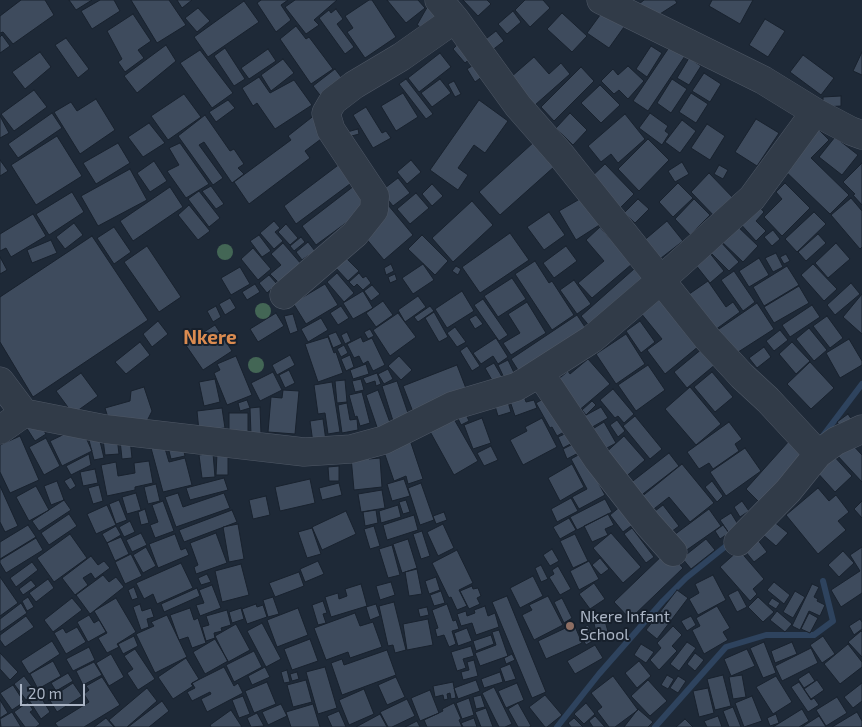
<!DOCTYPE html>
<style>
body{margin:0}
#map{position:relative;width:862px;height:727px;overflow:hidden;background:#1e2937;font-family:"Exo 2",sans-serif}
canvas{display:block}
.scale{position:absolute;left:20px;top:684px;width:65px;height:22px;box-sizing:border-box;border:2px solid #abb5c5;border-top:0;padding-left:6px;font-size:15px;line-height:18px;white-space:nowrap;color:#abb5c5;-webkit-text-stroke:4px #17202c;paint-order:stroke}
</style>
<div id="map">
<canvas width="862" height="727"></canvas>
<div class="scale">20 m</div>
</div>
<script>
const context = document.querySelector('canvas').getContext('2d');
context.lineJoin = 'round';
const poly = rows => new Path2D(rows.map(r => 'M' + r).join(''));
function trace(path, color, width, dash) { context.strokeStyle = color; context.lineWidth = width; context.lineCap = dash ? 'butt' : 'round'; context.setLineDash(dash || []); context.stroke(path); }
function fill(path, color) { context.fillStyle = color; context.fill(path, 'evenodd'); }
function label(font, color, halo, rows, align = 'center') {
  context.font = font + ' "Exo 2",sans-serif'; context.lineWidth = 4; context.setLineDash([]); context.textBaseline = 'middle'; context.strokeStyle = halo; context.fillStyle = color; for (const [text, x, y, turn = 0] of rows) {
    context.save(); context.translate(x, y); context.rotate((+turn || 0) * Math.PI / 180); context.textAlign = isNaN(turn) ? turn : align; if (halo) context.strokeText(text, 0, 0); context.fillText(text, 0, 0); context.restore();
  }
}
const stream = poly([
 [822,437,862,384],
 [557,727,599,674,663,601,686,578,731,542],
 [655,727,726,647,766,635,814,635,833,621,823,581]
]);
const building = poly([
 [21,0,45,0,54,15,13,44,3,32,0,33,0,16,21,0],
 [69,0,92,0,76,10,69,0],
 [100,0,114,0,120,11,92,29,81,11,100,0],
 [131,0,169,0,186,25,157,43,131,0],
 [177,0,192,0,182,8,177,0],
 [261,0,288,0,281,5,291,20,276,32,257,3,261,0],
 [295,0,337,0,314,20,319,25,306,34,285,7,295,0],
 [369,0,372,0,396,37,365,58,347,32,353,28,345,16,369,0],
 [387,0,418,0,425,8,406,23,387,0],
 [463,0,487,0,491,4,478,16,463,0],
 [525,0,543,0,550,8,530,27,515,10,525,0],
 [644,0,675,0,677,3,649,21,639,4,644,0],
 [712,0,753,0,740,24,709,6,712,0],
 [244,1,259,22,208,57,194,37,244,1],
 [429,4,443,13,431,33,417,25,429,4],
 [198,8,210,21,197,32,185,18,198,8],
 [336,9,343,19,337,24,354,47,345,54,319,18,329,10,331,13,336,9],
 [513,11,521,22,507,34,498,24,513,11],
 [603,11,624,27,609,48,587,33,603,11],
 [562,13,587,36,572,52,547,29,562,13],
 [133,14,151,41,138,50,144,58,125,72,118,62,122,59,107,31,133,14],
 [765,19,785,31,768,57,749,45,765,19],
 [296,26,306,39,309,37,333,69,311,84,280,39,296,26],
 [496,31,504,41,486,55,478,45,496,31],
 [2,35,10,46,0,53,0,37,2,35],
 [66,38,89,69,78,78,55,45,66,38],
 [462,40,474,55,465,63,453,49,462,40],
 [672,43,687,53,648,111,633,101,672,43],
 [166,45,176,61,137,93,124,76,166,45],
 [651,46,662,53,647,77,636,69,651,46],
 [225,48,245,79,234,86,214,56,225,48],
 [268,49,276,61,249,79,241,68,268,49],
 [200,50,233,93,212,108,180,63,200,50],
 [40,52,51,67,25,89,12,72,40,52],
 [862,52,862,75,853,71,862,52],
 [440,53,451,67,419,92,408,78,440,53],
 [803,55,834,78,821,95,790,72,803,55],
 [534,57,549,74,561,63,570,74,535,105,511,77,534,57],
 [689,58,701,66,689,85,677,78,689,58],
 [283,59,294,73,271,91,261,75,283,59],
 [475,64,483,76,475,82,467,69,475,64],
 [628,66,644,81,628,99,619,90,614,94,601,81,613,69,618,75,628,66],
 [581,67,594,81,554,121,541,107,581,67],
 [335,69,345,82,323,99,313,86,335,69],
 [704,73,721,84,710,102,692,91,704,73],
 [259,77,270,93,294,80,312,105,275,129,257,103,253,106,242,88,259,77],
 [406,79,433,114,426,119,399,84,406,79],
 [440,79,451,93,432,107,421,93,440,79],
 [672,79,687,89,671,113,657,103,672,79],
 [454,81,461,94,455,97,448,84,454,81],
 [600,85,620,105,601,123,581,103,600,85],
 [34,90,47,107,14,131,1,114,34,90],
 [403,93,418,117,396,131,381,106,403,93],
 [691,93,708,104,696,123,679,112,691,93],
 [184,94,201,117,168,140,151,116,184,94],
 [841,96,841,106,823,107,823,97,841,96],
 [96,99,115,130,80,154,54,112,71,102,77,111,96,99],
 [228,100,235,108,216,122,209,112,228,100],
 [479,100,508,121,485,153,474,145,458,168,468,175,458,190,430,170,479,100],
 [366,107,382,133,386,131,391,138,373,148,353,115,366,107],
 [52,113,62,128,18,158,8,144,52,113],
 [570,113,587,130,573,145,556,128,570,113],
 [650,113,668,126,665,131,669,134,662,145,639,128,650,113],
 [316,114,329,133,305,151,310,158,249,204,234,182,291,140,288,136,316,114],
 [625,114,645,139,618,163,611,154,601,162,588,146,625,114],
 [205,115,230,151,234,149,244,164,238,168,244,174,232,183,204,142,199,145,223,178,213,185,178,136,205,115],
 [0,116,9,133,0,138,0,116],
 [756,119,779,133,757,166,735,152,756,119],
 [682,120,696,131,680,153,665,142,682,120],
 [149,123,165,143,143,157,128,137,149,123],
 [707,124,725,136,710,160,691,148,707,124],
 [358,129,359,134,348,137,347,132,358,129],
 [818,129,829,140,811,158,849,195,830,214,781,167,818,129],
 [57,136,82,176,36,205,11,165,57,136],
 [835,137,858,155,842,175,819,157,835,137],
 [648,139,669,160,639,191,618,169,648,139],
 [534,142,555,166,500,215,479,192,534,142],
 [118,143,130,163,96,184,83,163,118,143],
 [180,143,209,184,186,198,167,171,179,165,169,148,180,143],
 [0,160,8,171,0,176,0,160],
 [411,160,421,172,407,184,397,172,411,160],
 [154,161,167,181,150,192,137,173,154,161],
 [682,162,689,174,675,182,668,171,682,162],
 [341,163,354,181,296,224,284,206,341,163],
 [862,163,862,205,853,195,855,194,843,182,862,163],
 [605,164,634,194,619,209,589,179,605,164],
 [719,165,728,170,723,179,714,174,719,165],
 [130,169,147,200,98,226,81,196,130,169],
 [709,173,737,202,718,220,691,192,709,173],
 [398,178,410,193,393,206,381,191,398,178],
 [678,183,693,198,673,217,659,202,678,183],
 [785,183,810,208,782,236,764,217,782,199,776,192,785,183],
 [432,184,443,196,432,206,422,194,432,184],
 [211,186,224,204,216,209,202,191,211,186],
 [354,186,369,206,316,245,302,226,354,186],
 [170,187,183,207,133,241,120,221,170,187],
 [199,191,220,218,209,227,188,199,199,191],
 [72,192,84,212,49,235,36,214,72,192],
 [416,193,429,208,410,224,397,209,416,193],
 [585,196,601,224,576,240,559,211,585,196],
 [851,198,862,211,862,247,860,249,831,215,851,198],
 [638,199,649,209,635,223,624,213,638,199],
 [694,199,710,215,690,235,675,219,694,199],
 [472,201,493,225,453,262,432,238,472,201],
 [755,202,764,212,756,221,766,231,756,241,737,220,755,202],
 [189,205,210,231,198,240,178,215,189,205],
 [388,205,413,235,384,260,359,230,388,205],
 [549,212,565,235,544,250,527,227,549,212],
 [814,212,826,224,797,252,785,239,814,212],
 [33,214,46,236,11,257,6,248,0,251,0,234,33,214],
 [274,221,280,228,275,232,283,241,274,249,260,233,274,221],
 [667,221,683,241,656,262,641,243,667,221],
 [74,223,83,235,65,249,56,237,74,223],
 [286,224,298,238,290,245,278,232,286,224],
 [735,224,758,246,743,262,720,240,735,224],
 [114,227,131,252,114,264,97,238,114,227],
 [600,227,632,264,592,298,578,283,604,261,586,240,600,227],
 [773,230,780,239,772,246,764,237,773,230],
 [510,233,529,260,480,293,462,267,510,233],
 [818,234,826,243,806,261,798,252,818,234],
 [259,235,271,251,262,257,250,241,259,235],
 [422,235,448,261,435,275,408,249,422,235],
 [92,236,148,320,33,397,0,342,0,297,92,236],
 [301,237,305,242,294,251,290,246,301,237],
 [51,240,57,253,32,263,27,250,51,240],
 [719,240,739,262,729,271,708,250,719,240],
 [308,242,315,251,302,260,296,252,308,242],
 [283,243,302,265,281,285,270,274,281,265,271,254,283,243],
 [836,243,850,259,828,278,815,263,836,243],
 [147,246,181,297,159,312,124,262,147,246],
 [566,246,577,261,554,278,543,263,566,246],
 [705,247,724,271,710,283,691,259,705,247],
 [253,248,271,269,258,280,241,259,253,248],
 [776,253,783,267,773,272,765,258,776,253],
 [786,254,790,261,784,264,780,257,786,254],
 [0,257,7,270,0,274,0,257],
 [345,257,359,271,348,281,335,267,345,257],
 [759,258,769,275,749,287,739,271,759,258],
 [535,261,549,283,552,281,574,315,552,330,515,274,535,261],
 [391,264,394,271,386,275,384,268,391,264],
 [423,264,434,280,413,294,402,278,423,264],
 [813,264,837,289,824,301,801,275,813,264],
 [456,266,461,269,458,275,452,271,456,266],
 [787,266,799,285,764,306,753,287,787,266],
 [240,267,250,284,231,295,221,278,240,267],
 [634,269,646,282,592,329,581,316,634,269],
 [734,271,755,302,743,311,721,280,734,271],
 [337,273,354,293,344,302,327,282,337,273],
 [359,273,363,278,366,276,371,283,363,290,357,284,354,287,349,282,359,273],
 [395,274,397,280,390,283,388,277,395,274],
 [269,275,277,284,267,293,259,283,269,275],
 [512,278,526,299,498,317,484,296,512,278],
 [574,280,591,304,577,314,560,290,574,280],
 [708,281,726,307,733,302,740,312,708,335,682,299,708,281],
 [851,283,860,294,835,315,827,305,851,283],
 [255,284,260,292,247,300,242,292,255,284],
 [325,284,338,305,306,324,293,303,325,284],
 [372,285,380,294,371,301,364,291,372,285],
 [799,286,809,303,774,323,764,307,799,286],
 [363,291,373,308,353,319,343,303,363,291],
 [462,291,474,311,447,328,435,309,462,291],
 [862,294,862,334,843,317,862,294],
 [418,296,426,307,405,322,398,310,418,296],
 [660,297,699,346,665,374,647,350,662,339,640,312,660,297],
 [230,298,236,308,225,315,219,304,230,298],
 [483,299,508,335,499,341,474,305,483,299],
 [383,301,393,315,376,327,366,313,383,301],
 [527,302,546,333,511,355,503,343,520,333,508,314,527,302],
 [757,303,774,329,732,356,716,331,757,303],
 [812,305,820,317,790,337,782,325,812,305],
 [216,306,221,317,213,322,207,311,216,306],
 [341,306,349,318,338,325,330,313,341,306],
 [430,306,434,311,418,322,414,317,430,306],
 [434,312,448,337,439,342,425,318,434,312],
 [276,313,284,326,258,342,250,329,276,313],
 [398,313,416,337,390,356,373,330,398,313],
 [293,314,298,331,290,334,284,316,293,314],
 [476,315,483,324,475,329,469,319,476,315],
 [577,315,589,333,523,378,511,359,577,315],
 [827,316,843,338,830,348,813,326,827,316],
 [321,318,328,330,308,342,301,329,321,318],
 [158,321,168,334,152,347,143,334,158,321],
 [640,321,655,342,641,353,626,331,640,321],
 [215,325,232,351,203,370,185,344,215,325],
 [455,327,466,342,457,347,447,333,455,327],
 [809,328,827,350,814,361,796,339,809,328],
 [370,329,374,336,368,339,364,332,370,329],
 [780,330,788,340,774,351,766,341,780,330],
 [336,332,342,344,333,348,328,335,336,332],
 [347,332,351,341,345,344,341,335,347,332],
 [626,334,645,364,616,384,596,354,626,334],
 [328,337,334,353,336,352,343,373,318,382,305,344,328,337],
 [361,337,363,342,372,338,385,365,373,371,368,361,363,364,359,356,354,358,347,344,361,337],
 [496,338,508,357,498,364,493,356,481,364,473,353,496,338],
 [849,339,862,361,862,365,840,378,826,353,849,339],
 [140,342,150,355,126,374,115,362,140,342],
 [792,342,810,361,796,374,779,354,792,342],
 [344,345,348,353,341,357,337,349,344,345],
 [467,346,480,366,472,371,460,351,467,346],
 [764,347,771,357,757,368,749,358,764,347],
 [703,348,716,364,687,388,674,372,703,348],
 [290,355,295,365,277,375,272,365,290,355],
 [350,355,354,367,346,371,341,359,350,355],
 [236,356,252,395,227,405,214,373,220,370,217,364,236,356],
 [399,356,412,370,401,380,388,366,399,356],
 [588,359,610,384,577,412,553,384,568,371,570,374,588,359],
 [508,360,517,379,507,384,498,365,508,360],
 [810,362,834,388,811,409,787,384,810,362],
 [494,363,505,382,496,387,485,368,494,363],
 [366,364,369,374,353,379,350,370,366,364],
 [457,365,467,391,413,412,403,386,457,365],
 [648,365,665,390,636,411,618,385,648,365],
 [388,369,393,379,384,384,378,374,388,369],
 [289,370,295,383,285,388,279,375,289,370],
 [273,372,282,390,260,401,251,383,273,372],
 [712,372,733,397,715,412,694,387,712,372],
 [81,373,98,396,73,414,56,391,81,373],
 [377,373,381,384,376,386,375,381,366,384,363,378,377,373],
 [215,379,220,402,204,406,199,382,215,379],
 [361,379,364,390,355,392,352,381,361,379],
 [345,380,347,402,337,403,335,381,345,380],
 [397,381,410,419,394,424,382,386,397,381],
 [332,382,340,432,328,434,325,413,318,414,314,385,332,382],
 [144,387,152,411,144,427,111,427,105,408,130,401,131,391,144,387],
 [690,387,721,424,696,445,665,409,690,387],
 [613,389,634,414,624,423,618,416,615,418,600,400,613,389],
 [283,390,299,391,295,434,268,432,271,397,282,398,283,390],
 [378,390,392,428,379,433,366,395,378,390],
 [362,392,370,423,360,426,357,416,355,417,349,395,362,392],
 [550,395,569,429,557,436,552,427,550,428,536,403,550,395],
 [524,396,526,402,534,400,537,408,515,416,510,401,524,396],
 [247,400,250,408,240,411,238,403,247,400],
 [592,401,596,405,586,415,582,410,592,401],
 [508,402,511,412,498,416,495,406,508,402],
 [347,403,350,420,357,419,358,430,342,433,338,405,347,403],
 [260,407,261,434,251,434,250,408,260,407],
 [601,407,608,418,582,433,575,421,601,407],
 [222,408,225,428,199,431,197,411,222,408],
 [464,410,469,421,461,425,456,414,464,410],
 [450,412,478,461,454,475,427,426,450,412],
 [229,413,248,413,248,435,229,436,229,413],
 [848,414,856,426,845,434,837,422,848,414],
 [635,416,662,449,650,459,623,426,635,416],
 [482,418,491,443,473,449,464,425,482,418],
 [542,418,557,447,523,465,510,440,527,431,525,427,542,418],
 [323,419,326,441,313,443,310,421,323,419],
 [37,420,46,434,35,441,26,427,37,420],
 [617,420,625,431,618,437,610,425,617,420],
 [604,422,616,443,598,453,583,435,604,422],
 [729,422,742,439,735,444,739,451,713,469,709,463,699,469,687,452,729,422],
 [73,430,83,431,92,451,62,466,50,441,73,430],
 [569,432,574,442,563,448,558,437,569,432],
 [20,436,39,480,10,493,0,472,0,445,20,436],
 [624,436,645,460,622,480,602,456,624,436],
 [99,437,104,458,94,460,89,440,99,437],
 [117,437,119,454,105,455,103,439,117,437],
 [46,438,60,466,44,475,29,447,46,438],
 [130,439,132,458,122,459,120,440,130,439],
 [410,440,423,479,408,484,406,476,394,481,383,449,410,440],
 [789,441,804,454,760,503,746,489,789,441],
 [849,441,862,455,862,482,836,454,849,441],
 [575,443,580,452,567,459,563,449,575,443],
 [164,445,169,462,185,458,192,485,163,492,151,448,164,445],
 [491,446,498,460,484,466,477,453,491,446],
 [183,447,185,456,171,459,169,451,183,447],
 [745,448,761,471,726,496,710,472,745,448],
 [213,453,215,477,202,478,199,455,213,453],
 [217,453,228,453,228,475,216,475,217,453],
 [582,453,605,495,579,509,572,497,587,489,571,459,582,453],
 [669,453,679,466,639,497,629,484,669,453],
 [89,454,91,465,71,475,66,466,89,454],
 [832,454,852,476,835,492,815,470,832,454],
 [369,456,369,459,380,458,382,487,354,490,351,457,369,456],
 [149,461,153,483,135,487,135,490,107,496,101,465,116,462,118,476,135,473,134,463,149,461],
 [572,464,584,487,560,501,548,478,572,464],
 [682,464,714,503,690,522,669,497,650,512,640,498,682,464],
 [339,466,339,481,329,481,328,467,339,466],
 [95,469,98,483,83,486,80,472,95,469],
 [71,477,76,486,70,490,64,481,71,477],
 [224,478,228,490,190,500,186,488,224,478],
 [310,479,315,503,280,511,275,487,310,479],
 [404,479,410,496,392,501,387,484,404,479],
 [57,481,64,500,51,505,44,486,57,481],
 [712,481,723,496,717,502,705,487,712,481],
 [339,483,342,495,322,500,319,488,339,483],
 [421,483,434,520,420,525,408,488,421,483],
 [156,484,160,501,148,504,144,487,156,484],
 [99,485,103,501,93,504,88,488,99,485],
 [0,486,18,526,5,532,0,522,0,486],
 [36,486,49,510,29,521,16,497,36,486],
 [818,488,829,501,836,495,849,512,838,521,846,530,818,554,786,515,818,488],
 [382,490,385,508,361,512,358,494,382,490],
 [136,493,141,510,127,514,122,497,136,493],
 [178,493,183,507,224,493,230,508,176,527,165,497,178,493],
 [266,496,270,515,253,519,249,500,266,496],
 [571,498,578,511,557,522,551,509,571,498],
 [605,499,612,512,577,530,570,517,605,499],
 [64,500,71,510,39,531,32,521,64,500],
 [119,500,127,520,116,524,109,504,119,500],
 [406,500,410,512,403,514,399,502,406,500],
 [163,501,174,531,155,538,150,525,158,522,152,505,163,501],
 [742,501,749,511,740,517,734,507,742,501],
 [862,501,862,518,854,509,862,501],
 [107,505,116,525,96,534,87,514,107,505],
 [398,505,401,517,381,523,379,511,398,505],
 [622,505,639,520,623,532,610,515,622,505],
 [663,505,679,526,667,535,651,514,663,505],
 [145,509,149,523,141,525,138,512,145,509],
 [709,509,721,526,681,554,670,538,709,509],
 [232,510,237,522,184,542,179,530,232,510],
 [376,510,378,523,365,526,363,512,376,510],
 [346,511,356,534,322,550,312,527,346,511],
 [444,512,447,520,436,524,433,516,444,512],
 [731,513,739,526,729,533,720,520,731,513],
 [69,514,77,526,49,545,41,533,69,514],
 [608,514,614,525,605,529,608,535,592,542,584,526,608,514],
 [414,515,418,530,387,540,383,525,414,515],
 [569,518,576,530,560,539,553,527,569,518],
 [130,521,135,532,124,537,119,527,130,521],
 [773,521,788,533,776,546,762,534,773,521],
 [238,524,244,559,229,562,223,527,238,524],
 [443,524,454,548,438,556,427,532,443,524],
 [28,525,36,537,0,559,0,542,28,525],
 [723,525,729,533,720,539,715,531,723,525],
 [116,526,121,535,107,543,102,534,116,526],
 [374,526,380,546,370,549,364,529,374,526],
 [312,528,321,554,307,558,298,532,312,528],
 [632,528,654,557,646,563,624,534,632,528],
 [422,531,430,556,421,559,413,534,422,531],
 [141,533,147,545,132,552,126,540,141,533],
 [216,533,227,563,196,574,194,567,198,565,190,543,216,533],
 [611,533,641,567,623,583,593,548,611,533],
 [70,534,87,558,54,582,37,558,70,534],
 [175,534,181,550,186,548,189,555,158,568,149,544,175,534],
 [575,534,588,561,573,568,560,541,575,534],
 [754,535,767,552,754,562,741,546,754,535],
 [121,537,129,554,115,561,107,543,121,537],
 [36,538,43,550,6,573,0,563,0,560,36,538],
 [408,539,417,568,402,573,393,544,408,539],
 [706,539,715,550,691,569,682,558,706,539],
 [392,545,400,575,388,578,379,549,392,545],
 [146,547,156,566,143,573,133,555,146,547],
 [862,547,862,593,841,607,831,590,860,571,850,555,862,547],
 [552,549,559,561,550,566,543,555,552,549],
 [457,550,473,583,459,590,467,606,457,610,451,597,449,598,432,563,457,550],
 [739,550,764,579,753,589,757,594,750,601,720,567,739,550],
 [667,551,683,568,630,619,614,602,667,551],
 [843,551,854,563,839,577,828,565,843,551],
 [131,554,142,576,125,584,115,562,131,554],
 [91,556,98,565,104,561,110,568,95,579,91,573,83,578,88,585,75,595,62,578,91,556],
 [600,558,609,569,601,575,592,565,600,558],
 [318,561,324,574,305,582,300,569,318,561],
 [589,561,599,579,579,590,570,571,589,561],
 [32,562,38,570,16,587,10,578,32,562],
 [181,563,193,588,157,604,153,594,144,599,136,583,181,563],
 [241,564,249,595,222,602,215,571,241,564],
 [541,565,548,579,541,582,535,568,541,565],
 [558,566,571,589,560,595,549,577,554,574,552,570,558,566],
 [417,569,422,594,409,596,405,572,417,569],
 [299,572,304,586,275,597,269,583,299,572],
 [207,574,211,582,201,585,198,578,207,574],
 [103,575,109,582,116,577,124,587,90,614,76,595,103,575],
 [713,575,726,600,698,615,689,599,699,593,695,584,713,575],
 [533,576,543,596,520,608,510,588,533,576],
 [0,577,18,603,0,616,0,577],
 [436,577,440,590,429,594,425,581,436,577],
 [48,579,54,588,36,602,29,593,48,579],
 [31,580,36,586,23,595,19,589,31,580],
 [391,582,395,595,380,600,376,586,391,582],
 [774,582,790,595,784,604,767,590,774,582],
 [594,583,605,599,590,609,579,594,594,583],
 [361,584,367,606,331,617,325,597,338,593,339,599,347,596,345,589,361,584],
 [812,584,819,587,814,597,818,599,817,601,825,605,820,616,809,611,800,630,792,626,812,584],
 [212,585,221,608,200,616,196,605,204,603,199,590,212,585],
 [472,586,473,589,478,588,481,596,477,598,480,604,469,609,460,591,472,586],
 [134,587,138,598,132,600,128,590,134,587],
 [197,588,200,596,164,612,161,604,197,588],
 [677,590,688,598,657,639,646,630,677,590],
 [738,590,747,607,737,612,728,595,738,590],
 [441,591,445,603,434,606,430,595,441,591],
 [795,591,805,597,793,618,783,612,795,591],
 [507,596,546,692,532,698,492,602,507,596],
 [548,596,563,625,534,640,522,615,532,610,529,605,548,596],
 [28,597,34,607,27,611,22,601,28,597],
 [273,597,279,614,268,617,263,600,273,597],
 [758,597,774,612,763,622,748,607,758,597],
 [72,598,82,610,53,632,44,620,72,598],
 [116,598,136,632,117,644,119,647,107,653,98,638,107,633,94,611,116,598],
 [562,598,572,618,564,623,554,602,562,598],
 [772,598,780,603,776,609,768,604,772,598],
 [323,601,327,613,323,614,326,623,318,625,312,605,323,601],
 [394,602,406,650,395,653,393,645,388,646,379,606,394,602],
 [21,603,27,613,0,632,0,619,21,603],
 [140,604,142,611,151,608,154,617,147,619,149,627,141,630,133,607,140,604],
 [256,604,257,607,263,605,267,617,247,624,242,609,256,604],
 [376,604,380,616,370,620,366,607,376,604],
 [447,604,453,621,456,620,459,629,452,631,456,644,449,647,444,635,437,637,435,629,438,628,432,610,447,604],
 [485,606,488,616,495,613,499,627,476,635,472,623,461,626,457,614,466,611,467,616,475,613,474,610,485,606],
 [717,606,730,628,723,632,728,640,704,654,692,630,700,626,696,618,717,606],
 [427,607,429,615,420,617,418,609,427,607],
 [190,608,194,620,198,618,206,643,192,648,188,637,179,640,170,615,190,608],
 [241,608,244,619,232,623,229,612,241,608],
 [298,608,308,635,277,647,267,620,298,608],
 [227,610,231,625,221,628,222,631,214,633,215,638,206,641,202,627,209,625,206,616,227,610],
 [777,611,792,624,785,632,770,620,777,611],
 [355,613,360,626,373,622,382,647,350,658,348,652,326,660,314,628,355,613],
 [809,613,818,618,810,633,801,629,809,613],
 [89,615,94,623,99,620,106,632,88,642,77,622,89,615],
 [167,615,187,657,155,673,136,634,154,626,151,622,167,615],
 [26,616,34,627,5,647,0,640,0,635,26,616],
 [691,616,696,625,687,631,681,621,691,616],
 [428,619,433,645,407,650,403,624,428,619],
 [860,619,862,622,862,629,854,635,849,626,860,619],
 [605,621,609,635,598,638,594,624,605,621],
 [262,623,281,659,266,667,247,631,262,623],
 [236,624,250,650,228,662,215,636,236,624],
 [574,624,582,643,546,659,538,641,574,624],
 [588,625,596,639,586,645,578,631,588,625],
 [673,626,682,635,672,646,677,651,659,670,650,660,661,648,657,643,673,626],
 [77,627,86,642,66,654,54,633,63,628,66,633,77,627],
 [467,628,472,641,458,646,454,633,467,628],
 [499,630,508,656,480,666,475,653,496,645,492,632,499,630],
 [861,631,862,632,862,657,848,642,861,631],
 [491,635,494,644,476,651,473,641,491,635],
 [134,636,138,646,123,654,118,644,134,636],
 [823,636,835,654,822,663,810,645,823,636],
 [215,639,228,661,205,674,193,652,215,639],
 [310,639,318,661,292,670,284,649,310,639],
 [52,641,60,654,29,674,21,661,52,641],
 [687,642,696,648,679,671,670,664,687,642],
 [764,642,776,673,763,678,750,648,764,642],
 [792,642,797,654,775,663,771,651,792,642],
 [641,644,654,652,646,663,634,655,641,644],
 [848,644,862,662,862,667,840,684,824,664,848,644],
 [595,645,603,658,575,674,567,661,595,645],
 [471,646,474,656,463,659,466,668,457,671,451,652,471,646],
 [89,647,95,660,73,671,66,659,89,647],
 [811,648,818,663,782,681,775,666,811,648],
 [135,649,155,679,138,690,127,673,133,669,124,656,135,649],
 [747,649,755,666,731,676,724,659,747,649],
 [387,650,396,675,342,695,331,663,342,659,344,665,387,650],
 [254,651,262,667,234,682,226,665,254,651],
 [0,653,18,672,10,680,0,669,0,653],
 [695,653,704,660,695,671,687,664,695,653],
 [111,654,124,677,109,686,96,663,111,654],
 [512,654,515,660,506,664,504,658,512,654],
 [186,658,199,679,191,684,193,686,173,699,158,677,186,658],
 [474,660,478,676,463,680,461,672,469,670,467,662,474,660],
 [53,661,61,676,38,689,30,674,53,661],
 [639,661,651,676,637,688,625,673,639,661],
 [94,662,102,675,83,685,76,671,94,662],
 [510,664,516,679,505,682,500,668,510,664],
 [224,667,234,686,238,683,243,693,207,712,201,699,211,694,210,692,192,701,187,692,195,688,192,683,224,667],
 [265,667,270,677,252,685,248,676,265,667],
 [325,667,337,708,318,714,306,672,325,667],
 [287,670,290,682,284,683,281,672,287,670],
 [297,672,299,679,292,681,290,674,297,672],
 [500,672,503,682,484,688,481,679,500,672],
 [809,672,815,681,804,688,798,679,809,672],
 [68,673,73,681,56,691,51,683,68,673],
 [667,675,674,679,668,689,661,685,667,675],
 [723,675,731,706,715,710,707,679,723,675],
 [742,675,746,697,733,699,729,677,742,675],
 [24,676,36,692,26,700,14,684,24,676],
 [613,676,638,710,615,727,609,727,597,711,602,707,591,693,613,676],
 [678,676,686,681,678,693,670,688,678,676],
 [776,676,792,702,773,714,756,687,776,676],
 [102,677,120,705,84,727,58,727,55,723,89,702,84,694,89,690,86,686,102,677],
 [396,677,405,697,387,705,378,685,396,677],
 [306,680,312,702,293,707,287,685,306,680],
 [476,680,480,691,458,699,454,688,476,680],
 [648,680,667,701,650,716,631,696,648,680],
 [817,680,824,690,811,699,804,689,817,680],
 [267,682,276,704,254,713,245,691,267,682],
 [453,682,456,698,451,699,450,693,447,694,448,699,444,700,443,695,435,697,433,686,453,682],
 [799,682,811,700,814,698,819,705,808,712,791,687,799,682],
 [73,683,82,696,57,712,49,699,73,683],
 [517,683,524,700,506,708,498,691,517,683],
 [862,683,862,701,853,708,844,697,862,683],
 [13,685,24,702,12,710,0,693,13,685],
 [494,687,512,724,505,727,499,727,482,693,494,687],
 [147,688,157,701,127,727,115,727,109,720,147,688],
 [708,688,714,713,699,717,693,691,708,688],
 [364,689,374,714,349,725,339,700,364,689],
 [430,690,439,713,420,721,411,698,430,690],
 [39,694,50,712,41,719,29,700,39,694],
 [481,695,485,707,476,709,473,697,481,695],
 [545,695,562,715,547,727,545,727,529,707,545,695],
 [243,696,250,714,239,718,232,700,243,696],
 [752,696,762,721,744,727,735,703,752,696],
 [837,697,847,713,826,726,816,710,837,697],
 [469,698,474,715,462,719,456,703,469,698],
 [407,699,415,716,392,727,388,727,380,712,407,699],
 [0,700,8,713,0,718,0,700],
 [162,701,169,711,149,727,128,727,162,701],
 [28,702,33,710,30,712,40,724,36,727,25,727,14,712,28,702],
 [454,703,461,719,459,720,462,727,427,727,424,720,443,711,442,709,454,703],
 [518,703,531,726,529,727,518,727,508,709,518,703],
 [586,703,595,714,584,724,574,714,586,703],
 [281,704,287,716,268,725,262,712,281,704],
 [313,704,320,727,291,727,286,712,313,704],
 [733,707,741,727,729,727,723,711,733,707],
 [486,708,493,727,481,727,475,712,486,708],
 [638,709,653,722,648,727,624,727,638,709],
 [802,709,809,721,799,727,773,727,802,709],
 [231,710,242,727,211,727,210,725,231,710],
 [339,711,346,727,332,727,327,716,339,711],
 [12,712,21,727,1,727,0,719,12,712],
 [857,712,862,721,862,727,832,727,857,712],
 [257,713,264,726,251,727,247,718,257,713],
 [380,714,387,727,356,727,380,714],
 [776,714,779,723,770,726,767,718,776,714],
 [595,716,605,727,593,727,589,721,595,716],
 [718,716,722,727,707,727,704,721,718,716],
 [819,716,826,727,802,727,819,716],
 [106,718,114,727,94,727,106,718],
 [474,718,477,727,463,727,461,723,474,718],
 [574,718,583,727,571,727,568,723,574,718],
 [685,719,693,727,676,727,685,719],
 [417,721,420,727,405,727,417,721]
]);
const minor = poly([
 [439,0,455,19,518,106,561,155,707,338,742,376,768,400,818,454],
 [601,0,763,80,815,112,851,131,862,135],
 [284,295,355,234,374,210,375,196,331,130,326,113,333,101,354,85,401,57,455,19],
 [540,373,598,460,648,524,673,552],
 [0,381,24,413,105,429,304,452,351,449,384,440,452,406,516,387,528,380,592,339,661,280,752,198,815,112],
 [0,430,24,413],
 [738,542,788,491,818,454,836,441,862,429]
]);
const trees = [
 [225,252],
 [263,311],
 [256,365]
];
const markers = [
 [570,626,5,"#8d6e63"]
];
const poiNames = [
 ["Nkere Infant",580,617],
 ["School",580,635]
];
const quarterNames = [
 ["Nkere",210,338]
];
trace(stream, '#2e435e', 6);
fill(building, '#3e4b5d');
trace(building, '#19222e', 1);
trace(minor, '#4f5866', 29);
trace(minor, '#313b48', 28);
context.fillStyle = '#436655';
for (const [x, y] of trees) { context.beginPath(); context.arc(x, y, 8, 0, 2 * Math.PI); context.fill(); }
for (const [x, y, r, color] of markers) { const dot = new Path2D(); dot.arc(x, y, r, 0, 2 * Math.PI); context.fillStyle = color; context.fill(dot); trace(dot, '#17202c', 2); }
label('16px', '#abb5c5', '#17202c', poiNames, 'left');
label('bold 19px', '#db8b50', '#17202c', quarterNames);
</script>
